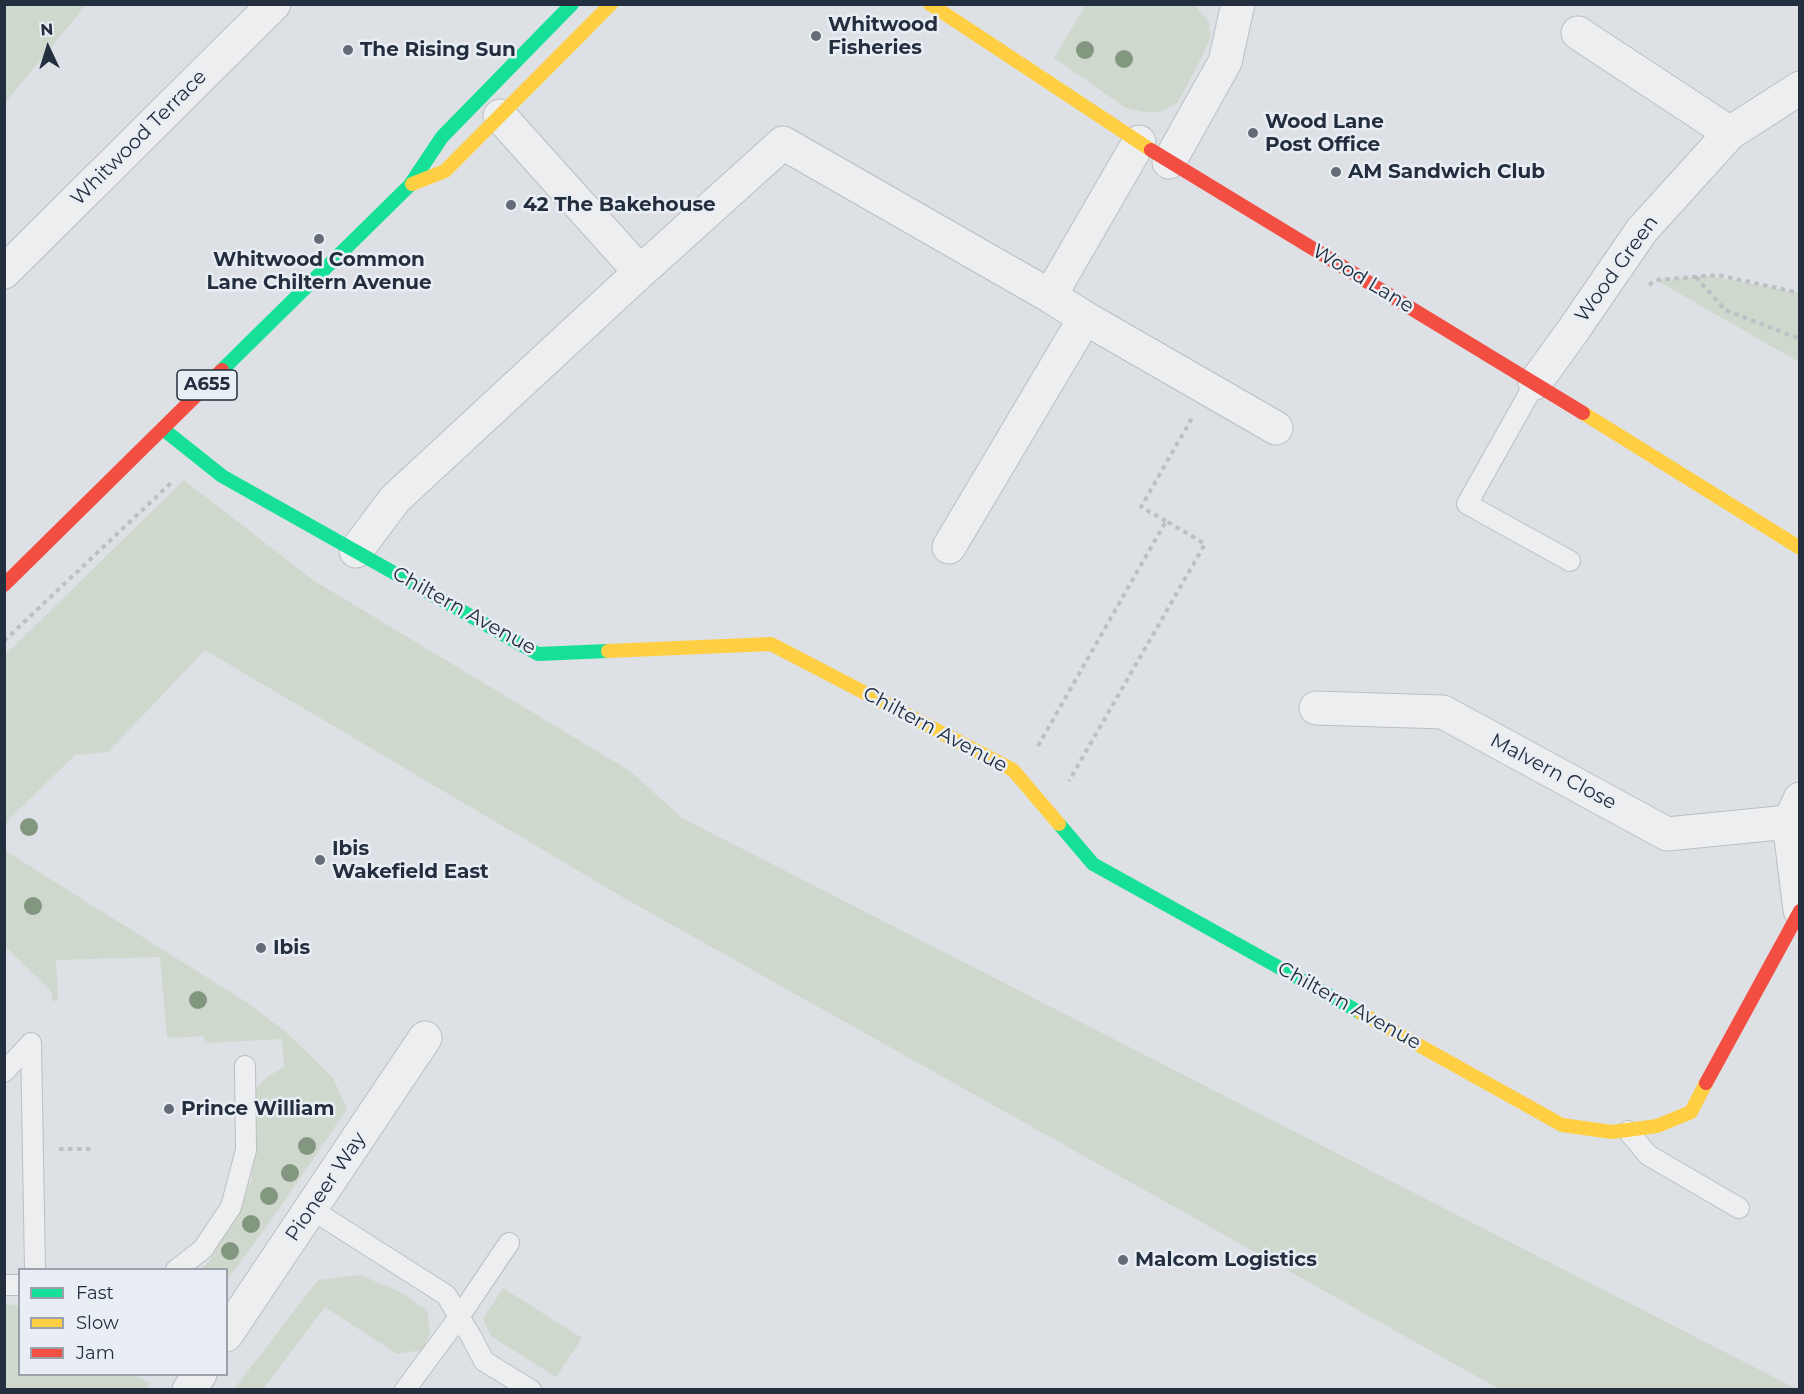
<!DOCTYPE html>
<style>
body{margin:0}
#map{position:relative;width:1804px;height:1394px;overflow:hidden;background:#dde0e4;font-family:Montserrat,sans-serif}
canvas{display:block}
.frame{position:absolute;inset:0;border:6px solid #232e3e;pointer-events:none}
.legend{position:absolute;left:18px;top:1268px;width:210px;height:108px;box-sizing:border-box;background:#e9eef5;border:2px solid #9aa1ac;margin:0;padding:8px 10px;list-style:none;font-size:18px;color:#232e3e}
.legend li{display:flex;align-items:center;gap:12px;height:30px}
.legend b{width:30px;border:2px solid #9aa1ac}
.north{position:absolute;left:18px;top:18px;width:60px;height:60px;-webkit-text-stroke:4px #e9eef5;paint-order:stroke;rotate:356deg;font-size:16px;font-weight:700;line-height:24px;text-align:center;color:#232e3e}
.north::after{content:'';display:block;margin:auto;width:21px;height:27px;background:#232e3e;clip-path:polygon(50% 0,100% 100%,50% 72%,0 100%)}
</style>
<div id="map">
<canvas width="1804" height="1394"></canvas>
<div class="frame"></div>
<ul class="legend">
<li><b style="height:8px;background:#16e098"></b>Fast</li>
<li><b style="height:8px;background:#ffcf43"></b>Slow</li>
<li><b style="height:8px;background:#f24e42"></b>Jam</li>
</ul>
<div class="north">N</div>
</div>
<script>
const context = document.querySelector('canvas').getContext('2d');
context.lineJoin = 'round';
function fill(path, color) { context.fillStyle = color; context.fill(path, 'evenodd'); }
const poly = rows => new Path2D(rows.map(r => 'M' + r).join(''));
function trace(path, color, width, dash) { context.strokeStyle = color; context.lineWidth = width; context.lineCap = dash ? 'butt' : 'round'; context.setLineDash(dash || []); context.stroke(path); }
function label(font, color, halo, rows, align = 'center') {
  context.font = font + ' Montserrat,sans-serif'; context.lineWidth = 5; context.setLineDash([]); context.textBaseline = 'middle'; context.strokeStyle = halo; context.fillStyle = color; for (const [text, x, y, turn = 0] of rows) {
    context.save(); context.translate(x, y); context.rotate((+turn || 0) * Math.PI / 180); context.textAlign = isNaN(turn) ? turn : align; if (halo) context.strokeText(text, 0, 0); context.fillText(text, 0, 0); context.restore();
  }
}
const green = poly([
 [5,4,86,5,5,103,4,5],
 [1086,4,1194,4,1197,8,1209,22,1210,39,1196,69,1177,103,1161,112,1144,112,1126,108,1054,58],
 [1709,276,1799,293,1799,362,1656,280],
 [184,480,313,580,630,771,682,818,1797,1389,1499,1389,626,899,205,650,108,752,75,755,8,820,5,828,5,655],
 [4,850,246,1002,287,1033,333,1078,347,1109,274,1216,227,1280,226,1270,200,1269,209,1262,232,1221,252,1179,253,1091,267,1077,284,1067,282,1039,205,1043,204,1036,167,1038,160,957,56,960,58,1001,53,1001,51,991,5,946],
 [360,1275,398,1291,427,1310,430,1333,422,1350,397,1354,325,1307,263,1389,234,1389,318,1280],
 [503,1288,582,1338,556,1377,491,1336,483,1319],
 [5,1304,19,1306,20,1374,136,1375,150,1384,146,1390,5,1389]
]);
const path = poly([
 [1696,277,1725,310,1800,339],
 [1649,285,1656,280,1718,275,1800,293],
 [1166,521,1141,507,1192,418],
 [4,641,173,481],
 [1038,746,1166,521,1205,544,1069,781],
 [59,1149,91,1149]
]);
const lane = poly([
 [1535,383,1467,504,1570,561],
 [31,1043,35,1270],
 [4,1072,31,1043],
 [1628,1131,1648,1155,1739,1208],
 [311,1209,446,1295,472,1338,484,1361,531,1390],
 [176,1270,203,1249,231,1207,246,1150,245,1066],
 [4,1285,20,1285],
 [405,1390,459,1317,509,1243]
]);
const street = poly([
 [1578,33,1730,133],
 [1169,162,1225,62,1238,4],
 [4,272,274,4],
 [640,272,783,143,1050,296,1139,142],
 [1085,318,1276,428],
 [1535,383,1572,332,1642,230,1730,133,1800,88],
 [949,547,1085,318,1050,296],
 [356,551,395,499,640,272,500,116],
 [1316,708,1443,712,1667,834,1789,822],
 [1800,799,1789,822,1800,910],
 [226,1335,425,1038],
 [189,1390,200,1374]
]);
const fast = poly([
 [222,370,410,185,442,137,572,4],
 [163,429,222,476,538,654,608,651],
 [1059,824,1093,864,1361,1013]
]);
const slow = poly([
 [930,4,1151,150],
 [412,184,445,171,611,4],
 [1583,413,1800,548],
 [608,651,771,644,1013,770,1059,824],
 [1361,1013,1562,1125,1612,1132,1657,1126,1691,1112,1706,1083]
]);
const jam = poly([
 [1151,150,1583,413],
 [4,585,222,370],
 [1706,1083,1800,911]
]);
const trees = [
 [1085,50],
 [1124,59],
 [29,827],
 [33,906],
 [198,1000],
 [307,1146],
 [290,1173],
 [269,1196],
 [251,1224],
 [230,1251]
];
const markers = [
 [816,36,6,"#646c78"],
 [348,50,6,"#646c78"],
 [1253,133,6,"#646c78"],
 [1336,172,6,"#646c78"],
 [511,205,6,"#646c78"],
 [319,239,6,"#646c78"],
 [320,860,6,"#646c78"],
 [261,948,6,"#646c78"],
 [169,1109,6,"#646c78"],
 [1123,1260,6,"#646c78"]
];
const shields = [
 [207,385,60]
];
const shieldNames = [
 ["A655",207,385]
];
const poiNames = [
 ["Whitwood",828,25],
 ["Fisheries",828,48],
 ["The Rising Sun",360,50],
 ["Wood Lane",1265,122],
 ["Post Office",1265,145],
 ["AM Sandwich Club",1348,172],
 ["42 The Bakehouse",523,205],
 ["Whitwood Common",319,260,"center"],
 ["Lane Chiltern Avenue",319,283,"center"],
 ["Ibis",332,849],
 ["Wakefield East",332,872],
 ["Ibis",273,948],
 ["Prince William",181,1109],
 ["Malcom Logistics",1135,1260]
];
const streetNames = [
 ["Whitwood Terrace",139,138,-45],
 ["Wood Green",1617,269,-54],
 ["Wood Lane",1363,279,31],
 ["Chiltern Avenue",464,611,29],
 ["Chiltern Avenue",935,730,28],
 ["Malvern Close",1553,772,28],
 ["Chiltern Avenue",1349,1006,29],
 ["Pioneer Way",326,1187,-56]
];
fill(green, '#ced8cd');
trace(lane, '#bbbec2', 22);
trace(street, '#bbbec2', 35);
trace(path, '#bcbfc4', 4, [4.5, 4.5]);
trace(lane, '#edeef0', 20);
trace(street, '#edeef0', 33);
trace(fast, '#16e098', 14);
trace(slow, '#ffcf43', 14);
trace(jam, '#f24e42', 14);
context.fillStyle = '#839780';
for (const [x, y] of trees) { context.beginPath(); context.arc(x, y, 9, 0, 2 * Math.PI); context.fill(); }
for (const [x, y, r, color] of markers) { const dot = new Path2D(); dot.arc(x, y, r, 0, 2 * Math.PI); context.fillStyle = color; context.fill(dot); trace(dot, '#e9eef5', 2); }
for (const [x, y, w] of shields) { const box = new Path2D(); box.roundRect(x - w / 2, y - 15, w, 30, 4.5); context.fillStyle = '#e9eef5'; context.fill(box); trace(box, '#232e3e', 1.5); }
label('bold 18px', '#232e3e', null, shieldNames);
label('bold 20px', '#232e3e', '#e9eef5', poiNames, 'left');
label('20px', '#232e3e', '#e9eef5', streetNames);
</script>
